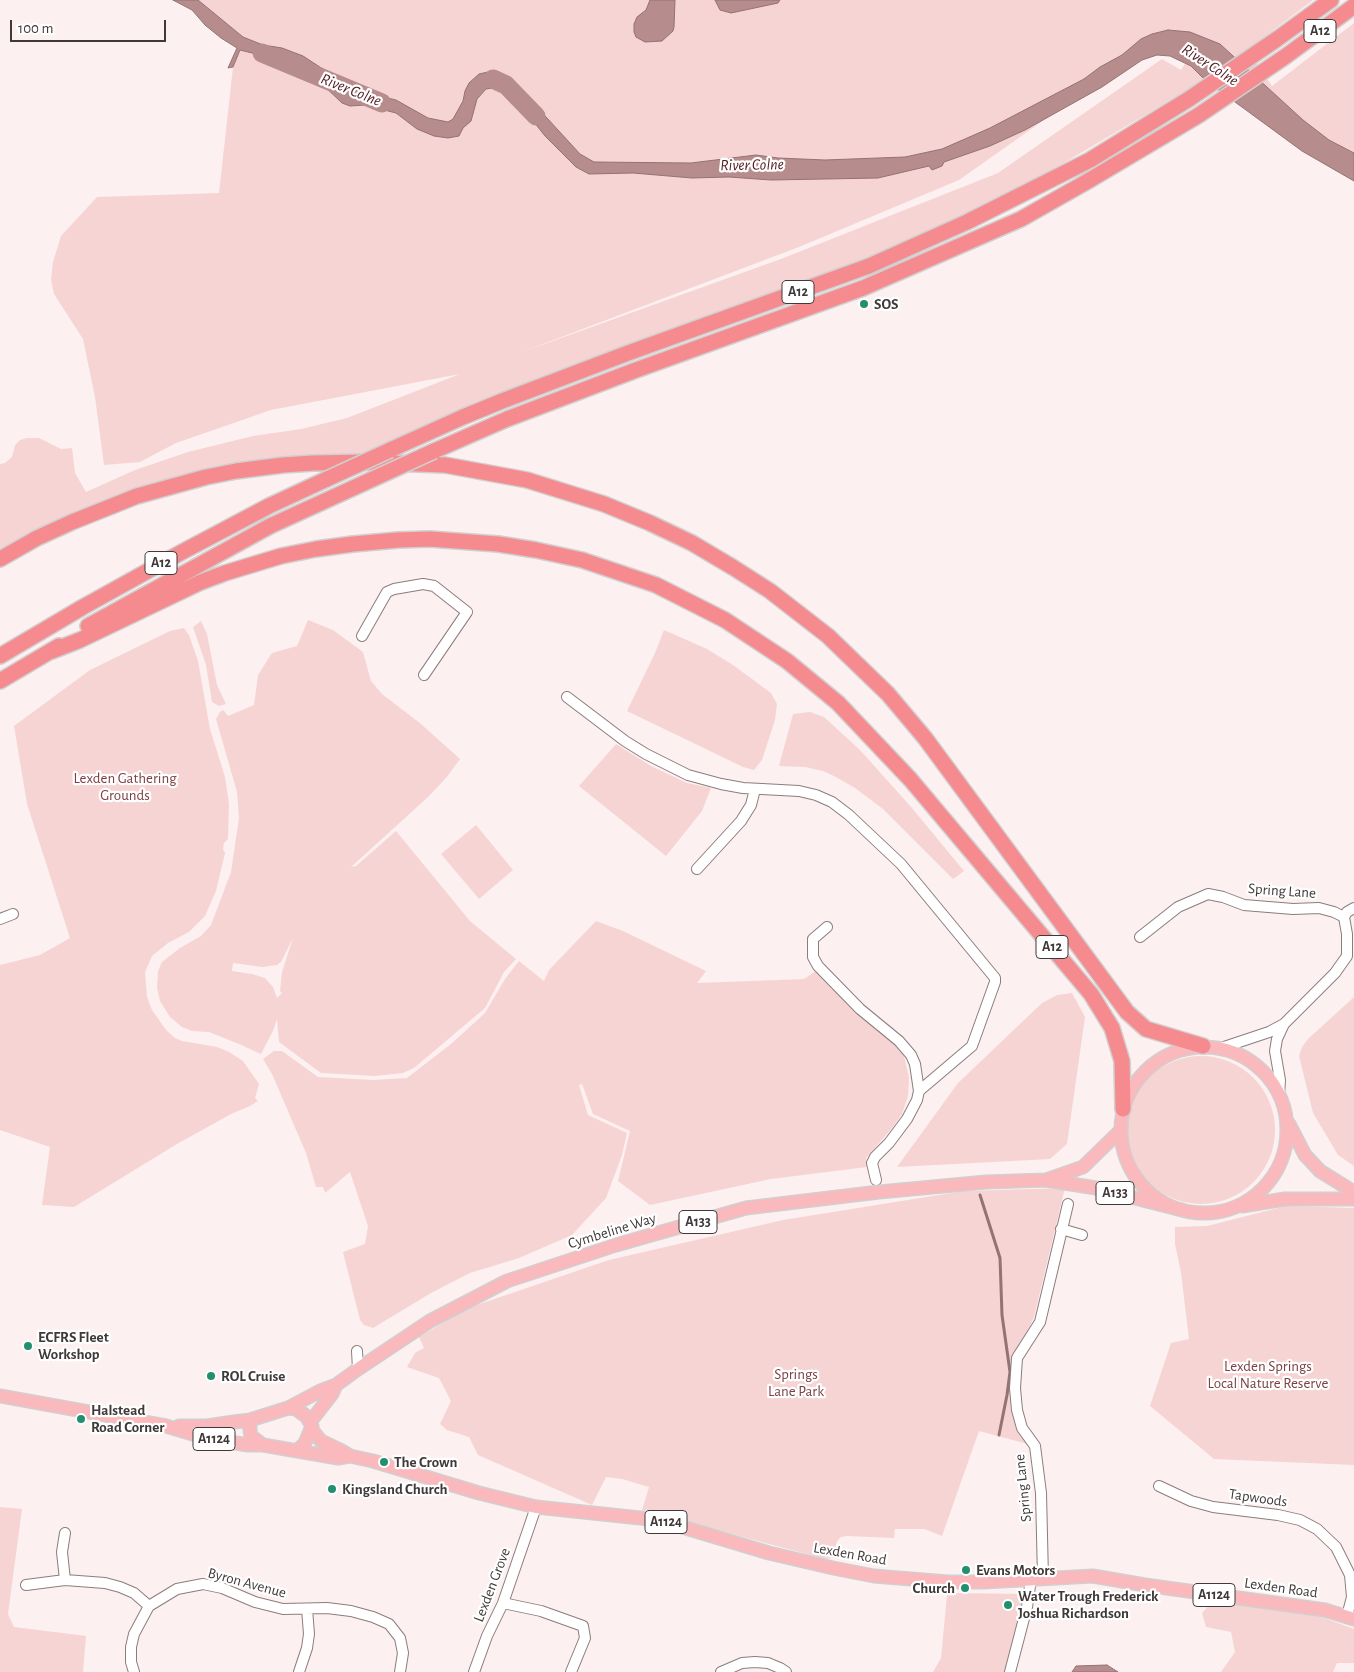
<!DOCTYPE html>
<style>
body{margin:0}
#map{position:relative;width:1354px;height:1672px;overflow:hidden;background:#fdf0f0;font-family:"Alegreya Sans",sans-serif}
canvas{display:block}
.scale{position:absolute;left:10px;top:20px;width:156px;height:22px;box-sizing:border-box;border:2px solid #403939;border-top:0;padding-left:6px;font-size:15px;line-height:18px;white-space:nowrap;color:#403939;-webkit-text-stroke:4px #fff;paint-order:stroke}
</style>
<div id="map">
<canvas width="1354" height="1672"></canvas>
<div class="scale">100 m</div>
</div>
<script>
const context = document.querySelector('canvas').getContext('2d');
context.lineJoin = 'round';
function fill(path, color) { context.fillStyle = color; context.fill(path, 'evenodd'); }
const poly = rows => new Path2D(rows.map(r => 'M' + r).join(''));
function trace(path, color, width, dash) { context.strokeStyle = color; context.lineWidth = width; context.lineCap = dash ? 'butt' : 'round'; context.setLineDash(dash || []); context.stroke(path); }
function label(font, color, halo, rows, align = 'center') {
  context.font = font + ' "Alegreya Sans",sans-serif'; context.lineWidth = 4.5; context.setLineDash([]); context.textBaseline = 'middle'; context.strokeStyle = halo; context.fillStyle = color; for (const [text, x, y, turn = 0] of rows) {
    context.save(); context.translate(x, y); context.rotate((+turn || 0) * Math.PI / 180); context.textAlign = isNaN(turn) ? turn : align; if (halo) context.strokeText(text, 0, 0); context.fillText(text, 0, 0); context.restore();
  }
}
const green = poly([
 [189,0,1313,0,1247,50,1272,86,1354,23,1354,157,1286,121,1169,32,959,180,799,247,522,352,781,259,998,173,1162,59,1181,70,1186,62,1206,79,1018,190,836,273,357,457,324,472,320,473,354,457,210,475,0,557,0,464,5,463,12,457,15,445,20,440,27,438,39,438,61,449,72,448,75,473,86,492,135,470,188,452,253,436,301,429,347,418,460,374,271,410,176,443,140,462,104,465,95,397,83,339,54,294,51,280,53,262,61,236,97,197,219,193,233,67,240,49],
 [308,620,333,630,363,652,371,681,382,694,421,724,460,759,446,778,428,797,351,867,356,866,396,831,470,921,516,959,504,972,485,1008,414,1068,403,1073,375,1076,321,1073,279,1042,277,1019,273,1031,261,1054,239,1044,209,1032,192,1031,182,1027,170,1017,160,1001,157,988,158,971,162,962,180,948,201,936,211,925,231,872,239,818,237,792,216,719,220,712,223,710,228,716,254,705,258,675,272,653,297,646],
 [293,938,282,972,280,991,282,993,277,998,273,987,265,978,252,974,232,971,233,963,262,967,277,965,281,962],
 [201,621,207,634,217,685,226,704,219,706,212,702,206,665,193,627],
 [184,628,189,635,198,661,210,729,225,777,229,804,228,839,224,843,223,849,225,853,216,891,205,916,189,932,168,943,152,956,145,972,147,997,152,1010,166,1030,175,1038,182,1041,217,1047,229,1052,243,1061,259,1084,255,1098,258,1101,250,1106,231,1114,177,1144,74,1207,42,1205,50,1147,0,1130,0,965,40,955,70,938,27,804,14,726,90,670,170,631],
 [664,630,707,649,733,665,771,693,777,704,775,720,762,760,754,770,743,767,627,711,655,653],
 [810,712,824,717,860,750,912,808,964,871,953,879,883,809,855,788,836,777,823,771,805,767,779,766,793,714],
 [616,744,651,766,687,783,711,788,702,811,666,856,579,786],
 [476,825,513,870,479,899,441,854],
 [596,921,623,931,706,971,697,983,804,979,816,971,847,1004,890,1039,904,1056,909,1078,908,1096,902,1114,893,1127,866,1158,867,1167,771,1179,650,1205,618,1181,630,1131,593,1114,582,1084,579,1085,588,1115,627,1133,622,1155,606,1198,572,1235,519,1258,470,1273,431,1293,373,1328,364,1325,360,1320,343,1252,365,1244,368,1226,350,1172,325,1193,323,1187,316,1187,306,1153,272,1074,263,1059,274,1051,282,1051,318,1077,373,1080,407,1078,451,1044,485,1013,505,979,519,961,544,981,549,970],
 [1072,993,1085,1017,1067,1144,1050,1159,897,1167,958,1083,1042,1003,1057,995],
 [1354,997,1354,1166,1338,1155,1313,1113,1299,1056,1302,1047,1308,1039],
 '1127 1130a74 74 0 1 1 148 0a74 74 0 1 1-148 0Z',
 [1065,1188,1034,1317,1018,1353,1016,1389,1021,1395,1017,1410,1035,1446,979,1431,942,1536,924,1529,895,1529,894,1538,847,1536,841,1537,837,1541,833,1558,825,1559,642,1510,649,1487,622,1479,606,1477,592,1505,478,1455,469,1437,447,1430,440,1424,451,1401,439,1378,407,1367,415,1353,424,1348,419,1337,468,1308,609,1260,783,1220,964,1191],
 [1286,1206,1354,1208,1354,1465,1214,1459,1150,1406,1171,1343,1189,1339,1181,1273,1175,1244,1175,1227,1207,1226],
 [0,1507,22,1509,8,1614,14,1627,86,1636,83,1672,0,1672],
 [953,1593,1021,1594,1024,1601,1008,1672,933,1672,941,1658,947,1595],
 [1213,1601,1244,1603,1306,1611,1354,1629,1354,1663,1337,1663,1333,1672,1221,1672,1235,1652,1231,1632,1206,1627,1202,1613]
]);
const water = poly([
 [173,0,198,0,243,37,263,45,282,48,303,56,329,73,336,84,348,92,371,94,396,100,428,118,448,122,453,119,463,101,465,91,469,83,479,74,488,72,496,73,510,80,519,88,510,95,499,87,486,89,477,99,471,121,463,128,459,136,448,138,434,136,417,129,396,113,365,105,350,106,342,103,321,83,297,67,268,57,240,50,233,67,228,68,237,48,221,38,205,25,192,10,173,0],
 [650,0,675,0,674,27,673,31,662,41,645,42,636,37,634,32,634,24,637,17,646,10,650,0],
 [715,0,780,0,778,3,731,13,720,10,715,0],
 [1168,30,1190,32,1220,44,1303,120,1329,140,1354,153,1354,181,1302,151,1205,80,1191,66,1170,56,1157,55,1142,60,1102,87,1025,130,990,146,944,162,942,166,932,170,929,166,878,178,771,180,729,177,692,178,633,173,589,174,576,167,545,136,530,117,514,101,524,93,580,154,594,162,691,163,756,155,778,158,825,160,905,157,942,149,990,128,1084,79,1100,67,1122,55,1141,39,1152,34,1168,30],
 [1107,1665,1118,1672,1072,1672,1076,1666,1107,1665]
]);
const stream = poly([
 [980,1195,1000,1258,1002,1315,1010,1372,1007,1395,999,1435]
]);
const river = poly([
 [262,53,382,103],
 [493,79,506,85,536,116]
]);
const minor = poly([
 [362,636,387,592,394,589,423,584,434,586,467,612,424,675],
 [567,697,625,741,646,754,688,775,721,784,743,788,799,791,816,795,832,802,849,815,901,864,995,978,995,982,972,1046,919,1091],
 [697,869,741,821,751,805,755,789],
 [0,919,13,914],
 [827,927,813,939,813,957,818,966,860,1009,899,1041,911,1055,915,1064,919,1091,917,1100,907,1119,889,1143,875,1157,872,1163,876,1180],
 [1140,937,1178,907,1208,894,1223,897,1244,905,1293,909,1319,908,1334,912,1344,917],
 [1221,1048,1269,1032,1284,1024,1335,973,1347,956,1347,934,1344,917,1347,912,1354,908],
 [1279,1096,1280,1080,1275,1051,1277,1039,1284,1024],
 [1061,1229,1082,1235],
 [357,1351,358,1369],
 [1159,1486,1191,1501,1213,1507,1278,1515,1300,1520,1317,1529,1336,1547,1350,1575,1352,1597,1347,1616],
 [1043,1578,1041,1493,1035,1446,1022,1428,1017,1410,1015,1388,1017,1358,1040,1322,1068,1204],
 [65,1580,62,1552,65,1533],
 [26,1585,65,1580,105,1583,120,1587,134,1593,149,1606],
 [503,1603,541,1611,583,1626,585,1638,571,1672],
 [134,1672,131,1662,131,1647,134,1634,149,1606,177,1589,203,1584,222,1588,255,1602,283,1609,327,1608,351,1611,373,1617,389,1624,400,1638,403,1653,400,1672],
 [299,1672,307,1648,309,1634,307,1609],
 [474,1672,487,1636,503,1603,536,1507],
 [721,1672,742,1663,755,1662,768,1663,780,1668,786,1672],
 [1010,1672,1027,1607,1031,1579]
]);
const major = poly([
 '1121 1130a83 83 0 1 1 166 0a83 83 0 1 1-166 0Z',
 [1289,1124,1305,1155,1320,1171,1354,1192],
 [1046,1180,1083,1167,1121,1130],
 [1242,1206,1285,1199,1354,1199],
 [0,1396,166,1426,206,1438,248,1445,263,1445],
 [288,1408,320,1391,336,1385,358,1369,430,1321,507,1281,616,1245,746,1208,879,1192,986,1182,1046,1180,1096,1188,1182,1210],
 [250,1420,250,1431,251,1436,263,1445,338,1458,350,1456,373,1461,479,1493,536,1507,659,1520,769,1553,833,1568,874,1576,948,1582,983,1582,1093,1576,1145,1585,1325,1610,1354,1619],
 [311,1421,332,1394,336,1385],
 [179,1426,207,1426,234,1422,250,1420,288,1408,296,1409,306,1416,312,1426,305,1443,298,1450],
 [312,1430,321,1441,340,1450,350,1456]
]);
const highway = poly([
 [390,450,463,417,502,401,628,353,869,266,967,222,1090,160,1189,99,1277,39,1331,0],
 [434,451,507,419,636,370,863,288,1021,219,1088,181,1199,115,1286,56,1354,6],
 [0,559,37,538,72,522,137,496,206,477,236,471,283,465,313,463,365,462,445,465,527,480,604,504,650,523,692,543,734,568,770,591,828,636,888,694,925,738,1127,1012,1146,1029,1203,1046],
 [88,626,270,526,364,483],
 [52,651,80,640,201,582,225,573,281,556,316,549,353,544,398,540,430,539,498,544,536,550,582,560,656,585,725,620,787,661,838,703,910,779,1091,994,1112,1028,1122,1061,1123,1109],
 [0,656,83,607,182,552,269,506,327,479],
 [0,681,59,646]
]);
const highwayBridge = poly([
 [327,479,390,450],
 [364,483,434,451]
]);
const markers = [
 [864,304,5,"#228f6f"],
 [28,1346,5,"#228f6f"],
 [211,1376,5,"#228f6f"],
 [81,1419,5,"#228f6f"],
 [384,1462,5,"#228f6f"],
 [332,1489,5,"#228f6f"],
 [966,1570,5,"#228f6f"],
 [965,1588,5,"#228f6f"],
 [1008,1605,5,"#228f6f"]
];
const shields = [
 [1320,31,32],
 [798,292,32],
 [161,563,32],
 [1052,947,32],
 [1115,1193,38],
 [698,1222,38],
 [214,1439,42],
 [666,1522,42],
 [1214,1595,42]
];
const shieldNames = [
 ["A12",1320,31],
 ["A12",798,292],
 ["A12",161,563],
 ["A12",1052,947],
 ["A133",1115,1193],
 ["A133",698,1222],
 ["A1124",214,1439],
 ["A1124",666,1522],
 ["A1124",1214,1595]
];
const poiNames = [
 ["SOS",874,304],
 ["ECFRS Fleet",38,1337],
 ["Workshop",38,1354],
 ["ROL Cruise",221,1376],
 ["Halstead",91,1410],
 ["Road Corner",91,1427],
 ["The Crown",394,1462],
 ["Kingsland Church",342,1489],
 ["Evans Motors",976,1570],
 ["Church",955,1588,"right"],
 ["Water Trough Frederick",1018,1596],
 ["Joshua Richardson",1018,1613]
];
const parkNames = [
 ["Lexden Gathering",125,778],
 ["Grounds",125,795],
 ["Lexden Springs",1268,1366],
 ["Local Nature Reserve",1268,1383],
 ["Springs",796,1374],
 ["Lane Park",796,1391]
];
const streetNames = [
 ["Spring Lane",1282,891,4],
 ["Cymbeline Way",612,1231,-17],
 ["Spring Lane",1023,1488,-96],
 ["Tapwoods",1258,1498,8],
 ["Lexden Road",850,1554,10],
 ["Byron Avenue",247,1583,15],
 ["Lexden Grove",492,1585,-69],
 ["Lexden Road",1281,1588,8]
];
const waterNames = [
 ["River Colne",1210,65,33],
 ["River Colne",351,90,22],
 ["River Colne",752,165,-1]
];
fill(green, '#f6d4d4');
fill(water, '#b78c8d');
trace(water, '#937374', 1);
trace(stream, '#937374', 3);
trace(river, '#b78c8d', 19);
trace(minor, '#8c7d7d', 12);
trace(major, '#d1cfcf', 15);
trace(highway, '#d1cfcf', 18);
trace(minor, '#fff', 10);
trace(major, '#fab9bc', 12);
trace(highway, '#f68b8f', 15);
trace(highwayBridge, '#d1cfcf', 18, []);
trace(highwayBridge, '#f68b8f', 15);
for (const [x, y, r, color] of markers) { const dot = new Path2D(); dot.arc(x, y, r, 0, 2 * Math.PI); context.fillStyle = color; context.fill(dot); trace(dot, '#fff', 2); }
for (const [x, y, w] of shields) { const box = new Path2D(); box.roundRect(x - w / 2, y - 11.5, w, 23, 4); context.fillStyle = '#fff'; context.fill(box); trace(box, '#403939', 1); }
label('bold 14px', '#403939', null, shieldNames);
label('bold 15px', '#403939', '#fff', poiNames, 'left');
label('15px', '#7c4144', '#fff', parkNames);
label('15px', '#403939', '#fff', streetNames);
label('italic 16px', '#501a1f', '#fff', waterNames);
</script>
